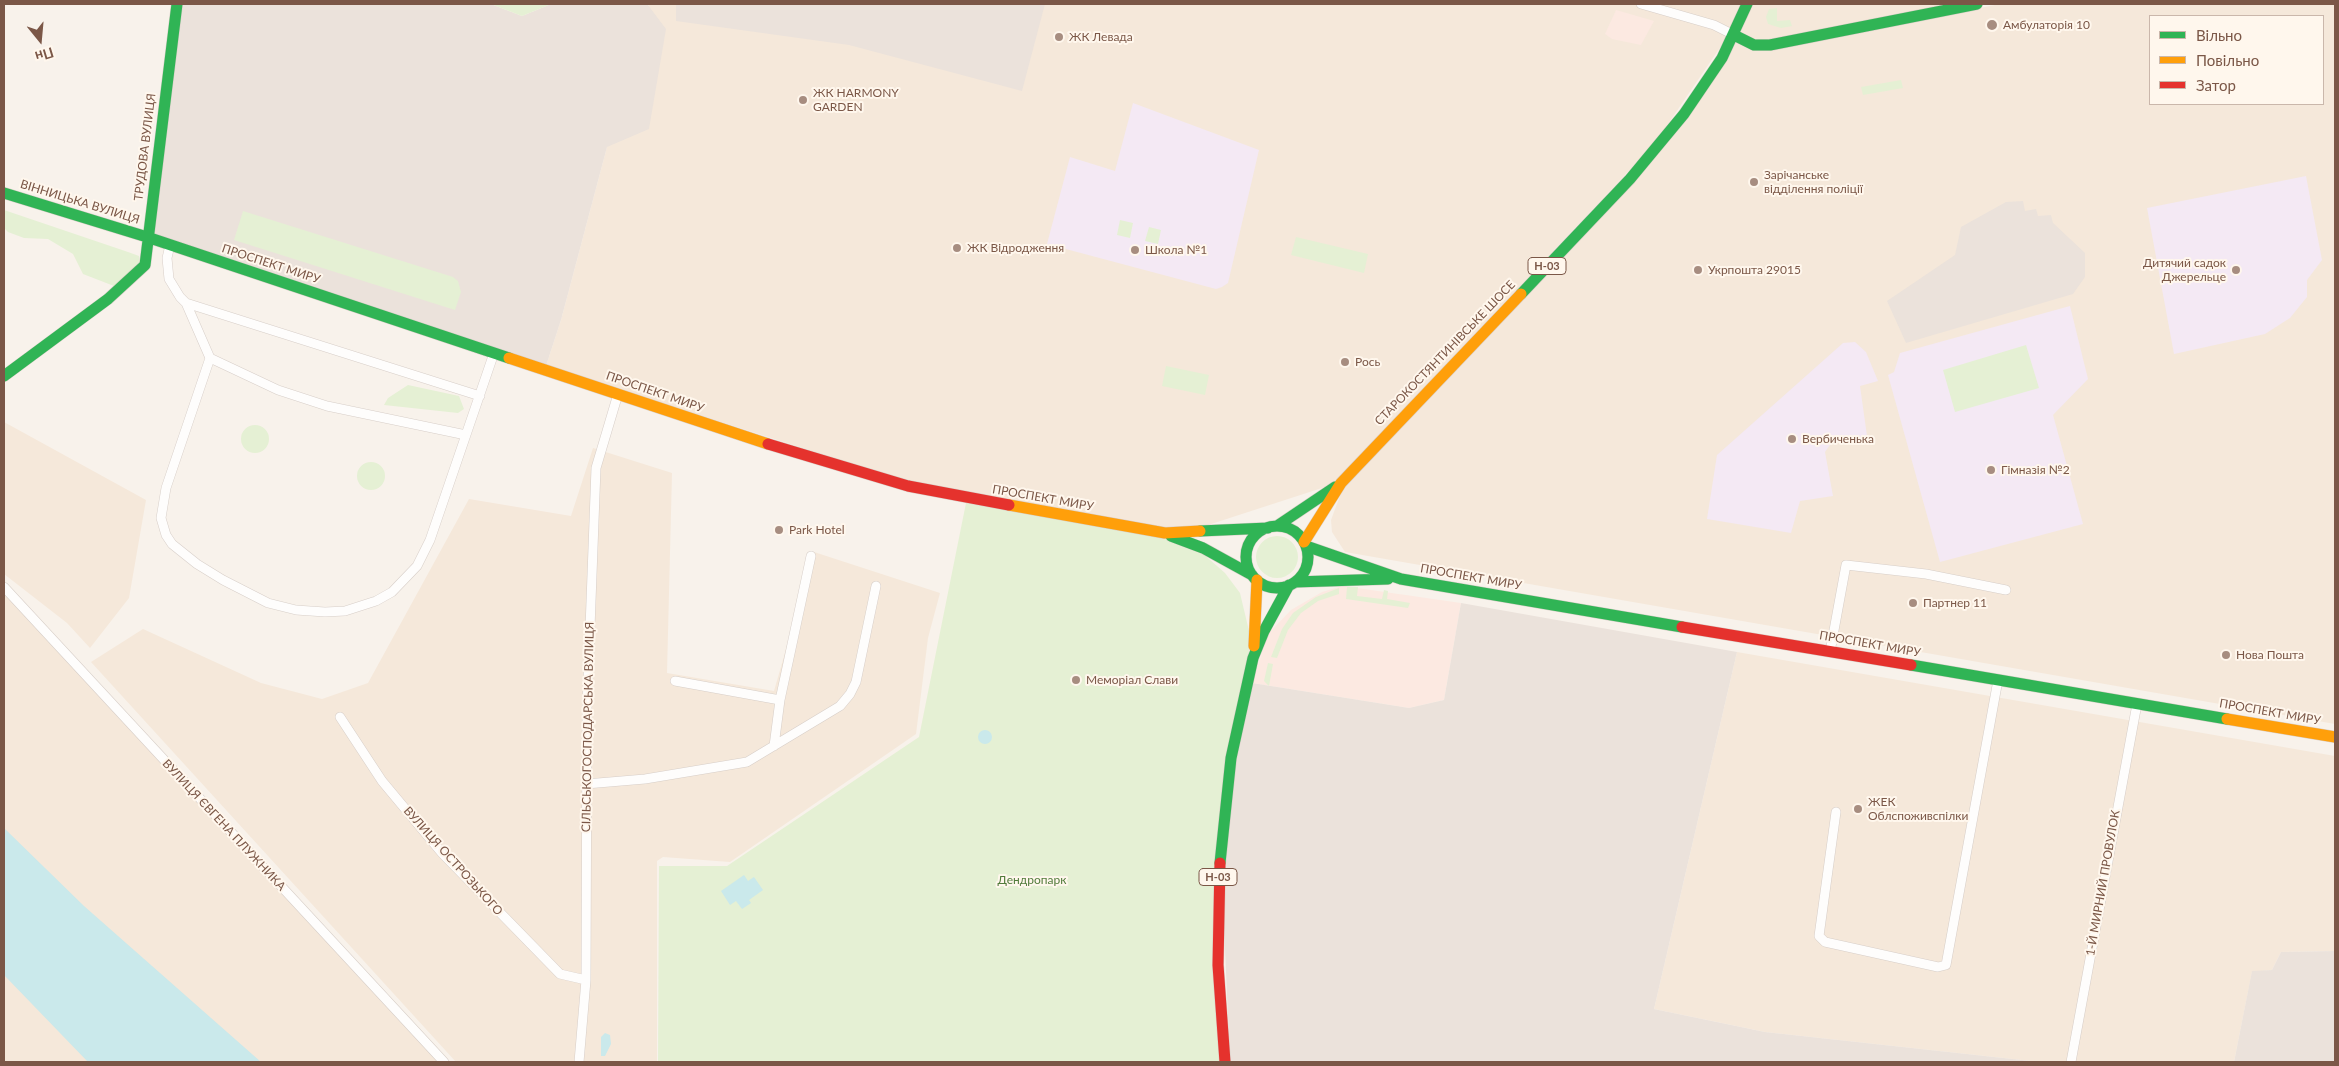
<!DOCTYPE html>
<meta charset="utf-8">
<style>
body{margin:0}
#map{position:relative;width:2339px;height:1066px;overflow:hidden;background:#f8f2eb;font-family:Lato,sans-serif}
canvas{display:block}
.frame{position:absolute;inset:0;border:5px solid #7b5747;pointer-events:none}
.legend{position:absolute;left:2149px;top:15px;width:175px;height:90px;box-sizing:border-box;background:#fff7ed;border:1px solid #cab7ab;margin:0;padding:6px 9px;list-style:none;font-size:15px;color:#7b5747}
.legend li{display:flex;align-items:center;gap:10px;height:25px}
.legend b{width:25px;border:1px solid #cab7ab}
.north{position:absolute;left:15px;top:15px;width:50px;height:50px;-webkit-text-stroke:4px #fff7ed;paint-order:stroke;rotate:163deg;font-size:14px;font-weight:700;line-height:20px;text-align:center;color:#7b5747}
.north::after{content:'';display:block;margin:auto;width:18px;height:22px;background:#7b5747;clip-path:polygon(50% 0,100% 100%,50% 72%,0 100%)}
</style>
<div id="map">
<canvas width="2339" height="1066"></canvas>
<div class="frame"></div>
<ul class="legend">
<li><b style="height:6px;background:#30b455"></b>Вільно</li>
<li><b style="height:6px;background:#ff9f0a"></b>Повільно</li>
<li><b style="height:6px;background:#e5322d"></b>Затор</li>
</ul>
<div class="north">Пн</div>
</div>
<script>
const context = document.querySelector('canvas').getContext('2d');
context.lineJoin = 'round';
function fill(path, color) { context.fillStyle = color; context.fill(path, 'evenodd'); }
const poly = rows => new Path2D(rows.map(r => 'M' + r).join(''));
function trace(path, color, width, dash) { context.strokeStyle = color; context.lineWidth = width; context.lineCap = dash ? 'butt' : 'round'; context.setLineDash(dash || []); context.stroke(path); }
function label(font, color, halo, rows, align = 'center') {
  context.font = font + ' Lato,sans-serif'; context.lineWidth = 4; context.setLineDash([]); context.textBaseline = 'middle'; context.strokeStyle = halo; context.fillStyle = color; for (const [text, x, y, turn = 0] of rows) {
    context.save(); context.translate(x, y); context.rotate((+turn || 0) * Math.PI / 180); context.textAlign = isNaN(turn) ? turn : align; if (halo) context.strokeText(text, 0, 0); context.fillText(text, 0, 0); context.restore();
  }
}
const residential = poly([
 [649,4,1743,4,1730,33,1655,143,1338,479,1325,487,1202,527,1166,529,909,482,546,366,561,320,607,147],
 [1752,4,1955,4,1770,40,1755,40,1740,33],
 [2000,4,2335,4,2335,724,1345,552,1332,532,1331,520,1344,485,1634,182,1736,41,1771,49],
 [2150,16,2323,16,2323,104,2150,104],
 [4,422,146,500,129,598,90,648,67,623,4,574],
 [593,448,672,473,667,673,774,691,814,552,940,593,928,638,916,734,730,862,663,857,657,861,657,1062,456,1062,91,662,143,629,261,683,322,699,368,683,469,499,571,516],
 [4,587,444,1062,4,1062],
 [1737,652,2335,756,2335,951,2281,952,2272,970,2252,972,2234,1062,2040,1062,1765,1032,1654,1009]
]);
const commercial = poly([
 [1616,10,1654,21,1641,45,1612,39,1605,34],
 [1343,586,1461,603,1444,700,1409,708,1252,683,1268,634,1291,610,1322,592]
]);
const industrial = poly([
 [182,4,491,4,522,16,551,4,648,5,666,29,649,129,607,147,561,320,546,366,152,234],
 [676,4,1045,4,1022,91,849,45,676,21],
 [2023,201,2025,211,2036,209,2038,216,2051,215,2053,223,2085,253,2085,277,2073,294,1906,343,1887,301,1955,255,1961,227,2006,202],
 [1461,603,1737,652,1654,1009,1765,1032,2040,1062,1230,1062,1222,882,1235,758,1252,683,1409,708,1444,700],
 [2335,951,2335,1062,2234,1062,2252,971,2272,970,2281,952]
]);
const education = poly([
 [1133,103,1259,150,1228,283,1222,287,1216,289,1047,244,1070,157,1115,171],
 [2306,176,2322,260,2307,280,2307,297,2290,318,2265,334,2174,354,2147,208],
 [2070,306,2088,379,2053,415,2083,524,1940,562,1888,375,1894,372,1900,353],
 [1855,342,1866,352,1878,381,1860,386,1867,436,1832,442,1825,452,1833,496,1800,501,1791,533,1707,519,1717,455,1843,343]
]);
const green = poly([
 [491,4,551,4,522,16],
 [1777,8,1777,21,1790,20,1792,26,1781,28,1768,24,1766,17,1769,9],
 [1901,80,1903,88,1863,95,1861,87],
 [4,210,128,252,139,256,140,263,114,286,83,274,73,254,48,239,24,238,8,232,4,228],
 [243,211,453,277,458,281,461,292,455,310,234,240],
 [1120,220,1133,223,1130,238,1117,235],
 [1149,227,1161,230,1158,244,1145,241],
 [1296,237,1368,254,1364,273,1291,255],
 [2026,345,2039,388,1955,412,1943,370],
 [1166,366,1209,375,1205,395,1162,386],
 [408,385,459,396,464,409,458,413,384,405,388,398],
 '241 439a14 14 0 1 1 28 0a14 14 0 1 1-28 0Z',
 '357 476a14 14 0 1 1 28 0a14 14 0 1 1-28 0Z',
 [966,503,1164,537,1201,552,1225,573,1240,593,1249,631,1249,658,1227,757,1221,1062,658,1062,659,866,727,866,919,737],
 '1256 557a21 21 0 1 1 42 0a21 21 0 1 1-42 0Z',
 [1347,587,1358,587,1357,596,1382,599,1384,590,1388,591,1387,599,1410,603,1408,608,1346,599],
 [1339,588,1339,594,1318,601,1301,613,1288,630,1277,658,1271,657,1282,629,1293,613,1316,597],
 [1268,663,1273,664,1269,686,1264,681]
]);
const water = poly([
 '978 737a7 7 0 1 1 14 0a7 7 0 1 1-14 0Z',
 [4,828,84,906,261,1062,88,1062,4,975],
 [744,875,748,881,754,877,763,890,749,900,751,903,742,909,736,901,730,905,721,891],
 [605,1033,610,1035,611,1044,605,1056,601,1056,601,1037]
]);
const street = poly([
 [1641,4,1714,25,1734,35],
 [170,245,167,258,169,279,180,297,186,303,480,396],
 [186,303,210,358,278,390,327,406,466,435],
 [210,358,166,488,161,518,166,535,172,544,197,564,223,580,268,603,296,610,325,612,345,611,376,601,392,592,417,566,430,540,494,353],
 [4,587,444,1062],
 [1830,652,1846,565,1926,574,2006,590],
 [675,681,780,700],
 [340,717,382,781,442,853,560,974,586,980],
 [774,746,780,700,811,556],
 [586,784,645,779,747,762,840,706,850,694,856,682,876,586],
 [1836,812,1819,936,1825,942,1938,967,1946,965,1998,680],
 [579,1062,586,980,587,708,596,468,618,394],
 [2071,1062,2137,704]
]);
const fast = poly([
 [1734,35,1754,45,1770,45,1977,4],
 [4,193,147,237,509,358],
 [1521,294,1630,179,1684,114,1722,58,1747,4],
 [4,376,108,299,145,265,177,4],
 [1277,526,1335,487],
 '1246 557a31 31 0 1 1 62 0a31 31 0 1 1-62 0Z',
 [1200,531,1268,528],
 [1171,536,1203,548,1252,575],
 [1306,546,1401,579,1682,627],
 [1295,582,1388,579],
 [1911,665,2227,719],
 [1220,863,1231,758,1253,658,1264,631,1289,585]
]);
const slow = poly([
 [509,358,768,444],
 [1009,505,1165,533,1200,531],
 [1304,542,1341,483,1521,294],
 [1254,646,1257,580],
 [2227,719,2335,737]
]);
const jam = poly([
 [768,444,908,486,1009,505],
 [1682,627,1911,665],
 [1220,863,1218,965,1225,1062]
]);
const markers = [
 [1992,25,6,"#a78d80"],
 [1059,37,5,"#a78d80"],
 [803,100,5,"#a78d80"],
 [1754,182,5,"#a78d80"],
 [957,248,5,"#a78d80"],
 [1135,250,5,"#a78d80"],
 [1698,270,5,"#a78d80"],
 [2236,270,5,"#a78d80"],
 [1345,362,5,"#a78d80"],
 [1792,439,5,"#a78d80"],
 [1991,470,5,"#a78d80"],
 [779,530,5,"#a78d80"],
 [1913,603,5,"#a78d80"],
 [2226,655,5,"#a78d80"],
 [1076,680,5,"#a78d80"],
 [1858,809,5,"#a78d80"]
];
const shields = [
 [1547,266,38],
 [1218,877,38]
];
const shieldNames = [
 ["Н-03",1547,266],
 ["Н-03",1218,877]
];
const poiNames = [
 ["Амбулаторія 10",2003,25],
 ["ЖК Левада",1069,37],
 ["ЖК HARMONY",813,93],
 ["GARDEN",813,107],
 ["Зарічанське",1764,175],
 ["відділення поліції",1764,189],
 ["ЖК Відродження",967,248],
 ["Школа №1",1145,250],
 ["Дитячий садок",2226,263,"right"],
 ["Джерельце",2226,277,"right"],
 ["Укрпошта 29015",1708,270],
 ["Рось",1355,362],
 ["Вербиченька",1802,439],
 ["Гімназія №2",2001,470],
 ["Park Hotel",789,530],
 ["Партнер 11",1923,603],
 ["Нова Пошта",2236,655],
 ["Меморіал Слави",1086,680],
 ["ЖЕК",1868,802],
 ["Облспоживспілки",1868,816]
];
const streetNames = [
 ["ТРУДОВА ВУЛИЦЯ",145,147,-83],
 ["ВІННИЦЬКА ВУЛИЦЯ",80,202,17],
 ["ПРОСПЕКТ МИРУ",271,264,18],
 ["СТАРОКОСТЯНТИНІВСЬКЕ ШОСЕ",1445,353,-46],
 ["ПРОСПЕКТ МИРУ",655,392,19],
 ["ПРОСПЕКТ МИРУ",1043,498,10],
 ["ПРОСПЕКТ МИРУ",1471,577,10],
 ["ПРОСПЕКТ МИРУ",1870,644,10],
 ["ПРОСПЕКТ МИРУ",2270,712,10],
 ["СІЛЬСЬКОГОСПОДАРСЬКА ВУЛИЦЯ",588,727,-89],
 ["ВУЛИЦЯ ЄВГЕНА ПЛУЖНИКА",224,825,47],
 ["ВУЛИЦЯ ОСТРОЗЬКОГО",453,861,48],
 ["1-Й МИРНИЙ ПРОВУЛОК",2103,883,-80]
];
const parkNames = [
 ["Дендропарк",1032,880]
];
fill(residential, '#f5e8da');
fill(commercial, '#fce9e1');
fill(industrial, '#ebe2db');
fill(education, '#f4e9f4');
fill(green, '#e5f0d4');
fill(water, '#cae9eb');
trace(street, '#d7cec8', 10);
trace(fast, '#d8cec7', 12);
trace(slow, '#d8cec7', 12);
trace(jam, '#d8cec7', 12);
trace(street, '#fefdfc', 9);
trace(fast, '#30b455', 11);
trace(slow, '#ff9f0a', 11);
trace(jam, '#e5322d', 11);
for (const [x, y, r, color] of markers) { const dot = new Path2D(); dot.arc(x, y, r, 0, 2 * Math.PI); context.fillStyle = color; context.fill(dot); trace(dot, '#fff7ed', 2); }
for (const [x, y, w] of shields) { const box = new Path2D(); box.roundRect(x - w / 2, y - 8.5, w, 17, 4); context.fillStyle = '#fff7ed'; context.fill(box); trace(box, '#7b5747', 1); }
label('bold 11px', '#7b5747', null, shieldNames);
label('12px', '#7b5747', '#fff7ed', poiNames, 'left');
label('12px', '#7b5747', '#fff7ed', streetNames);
label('12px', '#517b3b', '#fff7ed', parkNames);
</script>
